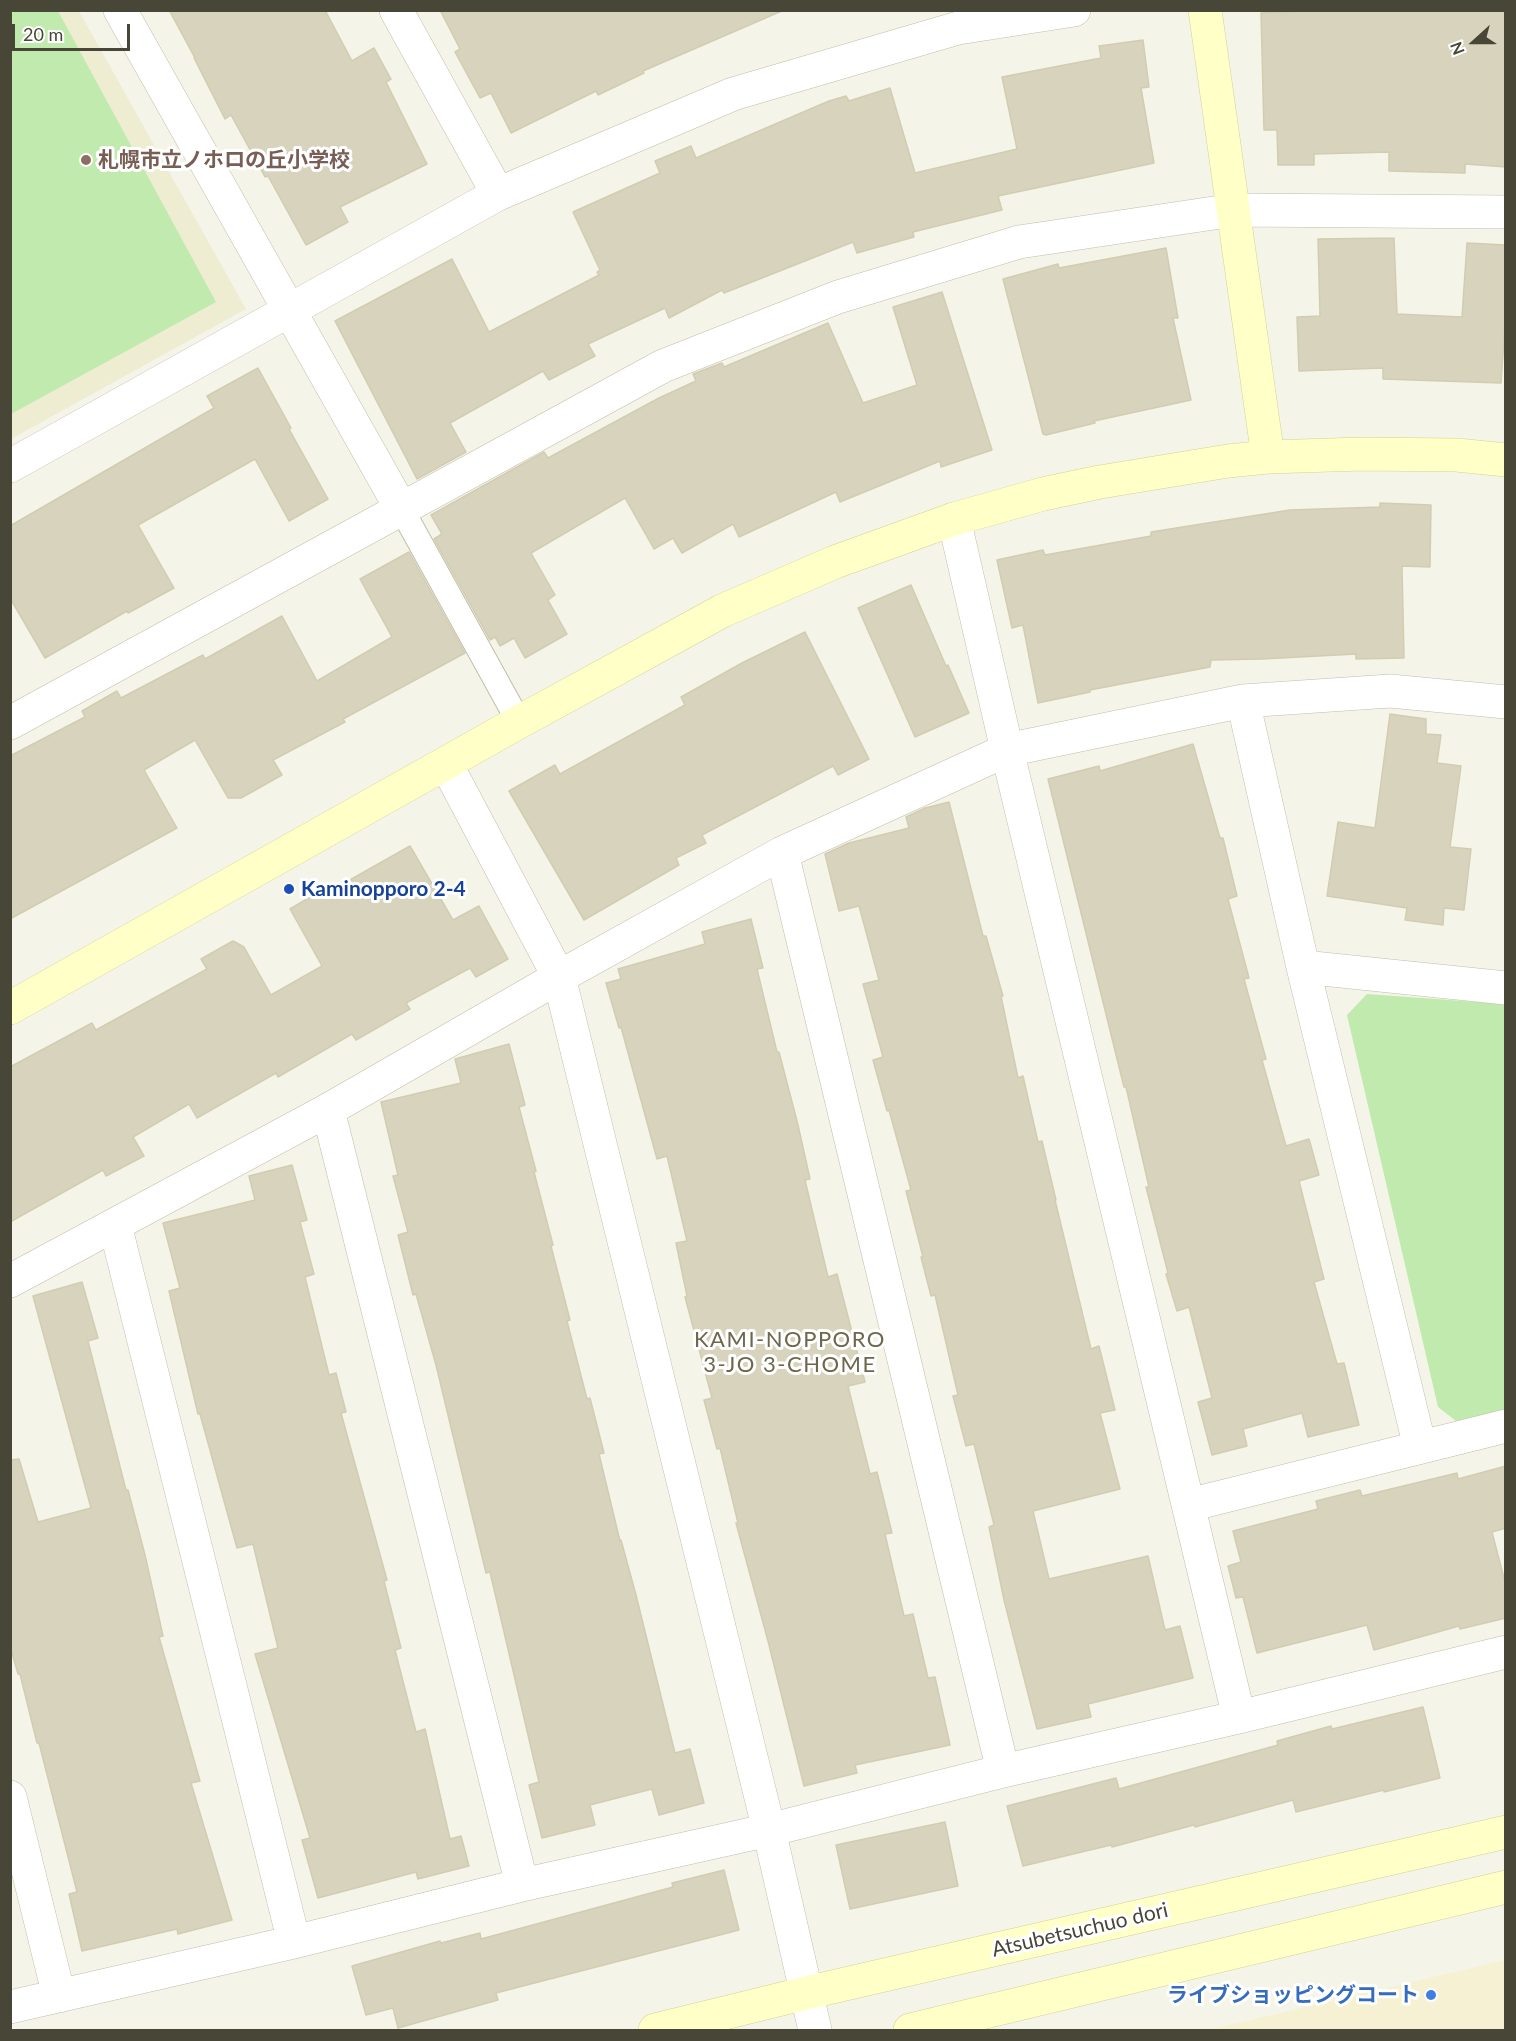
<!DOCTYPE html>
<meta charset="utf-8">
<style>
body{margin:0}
#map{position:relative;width:1516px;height:2041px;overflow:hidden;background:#f5f4e8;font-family:Lato,sans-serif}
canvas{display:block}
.frame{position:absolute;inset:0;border:12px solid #484636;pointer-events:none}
.north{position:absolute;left:1444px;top:12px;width:60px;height:60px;-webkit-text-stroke:4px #fff;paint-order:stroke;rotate:249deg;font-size:16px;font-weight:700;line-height:24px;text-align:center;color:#484636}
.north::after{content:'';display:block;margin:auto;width:21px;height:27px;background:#484636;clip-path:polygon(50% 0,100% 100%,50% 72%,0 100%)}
.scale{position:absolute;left:12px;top:24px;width:118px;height:27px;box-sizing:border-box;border:3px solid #484636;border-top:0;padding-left:8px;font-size:18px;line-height:21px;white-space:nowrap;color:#484636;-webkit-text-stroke:4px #fff;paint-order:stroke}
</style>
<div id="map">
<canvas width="1516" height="2041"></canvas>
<div class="frame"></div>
<div class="north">N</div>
<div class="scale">20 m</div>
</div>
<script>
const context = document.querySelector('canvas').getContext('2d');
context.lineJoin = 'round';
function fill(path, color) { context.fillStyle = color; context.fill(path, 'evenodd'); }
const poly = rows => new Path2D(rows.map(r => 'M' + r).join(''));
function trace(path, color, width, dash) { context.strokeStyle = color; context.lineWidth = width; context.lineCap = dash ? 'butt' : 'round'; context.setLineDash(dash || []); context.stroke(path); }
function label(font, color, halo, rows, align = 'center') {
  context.font = font + ' Lato,"Noto Sans JP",sans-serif'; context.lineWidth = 6; context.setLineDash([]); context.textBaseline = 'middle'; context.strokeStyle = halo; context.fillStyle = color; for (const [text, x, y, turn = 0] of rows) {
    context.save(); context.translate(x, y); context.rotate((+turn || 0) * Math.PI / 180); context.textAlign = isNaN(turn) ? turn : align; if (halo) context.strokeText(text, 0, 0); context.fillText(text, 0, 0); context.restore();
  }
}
const commercial = poly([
 [1505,1960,1505,2030,1208,2030]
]);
const education = poly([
 [11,11,79,11,246,309,11,439]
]);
const green = poly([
 [16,11,58,11,216,302,11,414,10,14],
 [1367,994,1505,1004,1505,1410,1456,1421,1438,1407,1347,1015]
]);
const building = poly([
 [169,10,325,10,352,61,374,48,391,79,386,82,427,164,340,207,348,222,306,245,268,176,265,177,231,115,225,119,194,58,195,58,169,10],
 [440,10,784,10,643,71,644,73,598,95,596,91,511,133,491,93,480,98,455,52,460,49,440,10],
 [1330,10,1506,10,1506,167,1465,164,1465,173,1389,171,1389,152,1314,154,1314,165,1278,165,1277,130,1264,130,1261,13,1330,10],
 [1143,40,1149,87,1141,88,1154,163,998,196,1002,210,913,232,914,237,857,253,853,242,724,293,722,290,669,318,665,308,588,344,595,356,549,380,543,371,450,423,466,452,417,479,335,321,452,259,489,332,599,275,597,272,600,270,573,212,660,173,655,161,691,146,696,158,829,101,846,96,849,101,890,88,915,173,1017,149,1002,77,1101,58,1099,46,1143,40],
 [1394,238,1397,314,1462,317,1467,243,1506,245,1506,312,1501,383,1383,379,1383,368,1299,371,1297,317,1320,316,1318,239,1394,238],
 [1166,248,1178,318,1173,318,1191,400,1094,421,1095,423,1046,435,1043,434,1003,279,1058,264,1059,268,1166,248],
 [942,292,992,450,941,467,940,461,840,502,836,492,739,537,733,524,682,553,673,538,654,549,625,498,531,553,555,595,548,600,567,634,525,658,514,638,500,646,495,637,490,640,434,539,442,534,431,515,544,452,548,458,659,398,696,381,693,374,722,363,724,367,828,323,863,403,917,385,893,307,942,292],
 [258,368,291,428,289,429,328,499,289,521,255,459,138,525,174,588,128,613,127,611,45,658,10,598,10,526,214,408,207,396,258,368],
 [1380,503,1431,505,1430,567,1402,566,1404,658,1356,659,1356,654,1262,659,1211,660,1210,667,1090,690,1090,692,1038,703,1023,625,1012,628,997,560,1043,550,1045,555,1151,536,1151,532,1290,510,1380,507,1380,503],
 [409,552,465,653,343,719,345,722,273,760,282,775,241,798,228,798,195,740,144,770,177,828,10,919,10,756,85,717,82,711,117,691,121,698,203,655,205,659,282,616,317,681,392,637,360,579,409,552],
 [911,585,946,666,948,665,969,713,915,737,858,608,911,585],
 [805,632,869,759,838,775,833,766,702,835,706,843,676,858,679,865,584,920,509,791,555,765,560,774,685,705,681,697,742,663,805,632],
 [1390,714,1426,719,1426,734,1441,735,1437,763,1461,766,1450,847,1471,849,1464,910,1444,908,1443,925,1405,920,1407,908,1327,896,1338,822,1375,828,1390,714],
 [1193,744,1220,838,1223,838,1237,896,1228,899,1249,978,1244,979,1266,1059,1262,1060,1286,1146,1309,1139,1319,1175,1299,1181,1324,1279,1314,1282,1337,1364,1344,1363,1359,1425,1308,1437,1302,1413,1243,1429,1247,1446,1212,1455,1198,1402,1212,1398,1189,1307,1177,1311,1166,1274,1168,1273,1146,1187,1149,1187,1126,1087,1124,1087,1048,779,1099,766,1100,771,1193,744],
 [949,802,983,936,986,936,1003,996,1001,996,1018,1078,1023,1076,1038,1142,1042,1141,1056,1200,1055,1200,1091,1349,1099,1346,1115,1410,1100,1413,1120,1489,1033,1511,1049,1579,1148,1556,1165,1630,1180,1626,1193,1678,1088,1704,1091,1717,1037,1729,1004,1600,989,1527,994,1525,974,1444,966,1446,953,1396,958,1395,935,1295,931,1296,921,1257,923,1257,906,1191,911,1190,889,1110,887,1111,873,1060,883,1057,863,984,879,980,859,906,839,911,825,854,849,843,909,828,906,817,925,808,949,802],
 [410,846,453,920,479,906,508,959,476,977,470,968,406,1003,410,1009,356,1040,352,1034,278,1077,276,1073,197,1118,189,1104,133,1137,144,1156,106,1176,103,1170,10,1222,10,1067,92,1023,96,1030,207,969,201,959,233,941,244,947,271,995,322,966,290,909,322,890,325,894,410,846],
 [751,919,763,968,757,969,777,1052,779,1052,798,1125,810,1179,805,1180,828,1277,837,1274,865,1382,848,1386,870,1474,877,1472,892,1533,885,1534,904,1616,913,1614,928,1678,935,1677,950,1745,855,1765,857,1773,804,1786,768,1641,736,1523,738,1523,720,1448,717,1449,704,1400,712,1398,685,1297,687,1296,676,1243,687,1241,667,1156,657,1159,621,1027,619,1028,606,983,621,979,618,969,705,944,702,932,751,919],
 [509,1044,525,1105,519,1107,536,1171,534,1172,553,1245,551,1246,570,1320,567,1321,587,1399,590,1398,604,1453,599,1454,620,1541,621,1540,636,1595,675,1753,690,1749,704,1803,659,1815,652,1789,590,1805,595,1825,542,1838,529,1785,539,1782,490,1572,486,1573,436,1365,416,1294,413,1295,398,1235,408,1232,393,1176,398,1175,381,1102,461,1083,455,1059,509,1044],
 [292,1165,307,1220,300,1222,314,1274,305,1277,329,1375,336,1373,346,1412,341,1413,387,1580,384,1581,401,1648,395,1650,416,1732,425,1729,450,1839,461,1836,469,1866,418,1879,416,1872,318,1898,302,1840,310,1838,255,1654,278,1648,253,1544,237,1548,200,1414,198,1414,169,1291,180,1288,163,1223,255,1200,249,1176,292,1165],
 [82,1282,98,1338,88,1341,126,1490,128,1490,145,1555,163,1636,159,1637,200,1781,191,1783,232,1920,178,1934,177,1929,82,1951,69,1894,77,1892,39,1743,37,1743,20,1674,18,1674,10,1646,10,1460,19,1459,38,1522,91,1508,33,1296,82,1282],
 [1506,1466,1506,1528,1492,1532,1506,1586,1506,1618,1460,1629,1459,1626,1374,1650,1367,1625,1257,1653,1243,1597,1236,1598,1228,1566,1241,1562,1233,1531,1318,1509,1316,1501,1360,1490,1362,1496,1457,1473,1458,1479,1506,1466],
 [1423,1707,1440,1778,1384,1792,1384,1790,1296,1812,1293,1800,1195,1827,1194,1825,1112,1847,1111,1845,1023,1866,1007,1806,1116,1778,1119,1789,1278,1745,1277,1741,1331,1726,1332,1729,1423,1707],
 [945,1822,958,1886,850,1909,836,1845,945,1822],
 [724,1870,739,1930,496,1993,498,2000,398,2028,393,2008,366,2015,352,1966,440,1941,441,1943,480,1933,481,1939,673,1887,672,1883,724,1870]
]);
const lane = poly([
 [402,510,519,722]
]);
const street = poly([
 [120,10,402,510],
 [396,10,498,194],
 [10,466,498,194,733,94,958,28,1074,10],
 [954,519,1007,750,1239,1717],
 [1243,701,1303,967,1420,1447],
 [10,723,663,366,838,297,1019,242,1234,210,1506,212],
 [446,764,559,977,769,1830,815,2030],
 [782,853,1003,1771],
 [1303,967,1506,988],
 [328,1110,522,1885],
 [115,1225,294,1942],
 [10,1281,328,1110,559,977,782,853,1007,750,1243,701,1390,691,1506,702],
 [1189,1505,1506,1426],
 [10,1797,59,1996],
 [10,2007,294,1942,522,1885,769,1830,1003,1771,1239,1717,1506,1652]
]);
const secondary = poly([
 [1205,10,1268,457],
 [10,1008,519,722,722,611,835,562,954,519,1043,494,1100,482,1228,461,1268,457,1362,454,1457,455,1506,460],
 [655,2030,806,1993,1506,1832],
 [910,2030,1506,1887]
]);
const markers = [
 [86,160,6,"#8d6e63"],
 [289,889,6,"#1a4fb4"],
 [1431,1995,6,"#3f7fe0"]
];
const educationNames = [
 ["札幌市立ノホロの丘小学校",98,160]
];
const transitNames = [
 ["Kaminopporo 2-4",301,889]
];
const streetNames = [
 ["Atsubetsuchuo dori",1080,1930,-13]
];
const shopNames = [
 ["ライブショッピングコート",1419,1995]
];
const neighbourhoodNames = [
 ["KAMI-NOPPORO",790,1340],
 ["3-JO 3-CHOME",790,1365]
];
fill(commercial, '#f7f1d3');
fill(education, '#eeedd2');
fill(green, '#c1eaaf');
fill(building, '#d7d3bd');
trace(building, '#d2cdb0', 1.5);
trace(lane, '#c1beaa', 26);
trace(street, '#c1beaa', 34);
trace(secondary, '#d3d294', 34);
trace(lane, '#fff', 24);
trace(street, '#fff', 33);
trace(secondary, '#ffffc8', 33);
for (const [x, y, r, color] of markers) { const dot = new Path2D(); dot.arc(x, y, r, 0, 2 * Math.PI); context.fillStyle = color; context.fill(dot); trace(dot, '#fff', 2); }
label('bold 21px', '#785e54', '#fff', educationNames, 'left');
label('bold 21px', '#164399', '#fff', transitNames, 'left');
label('21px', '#484636', '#fff', streetNames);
label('bold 21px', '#366cbe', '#fff', shopNames, 'right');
context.letterSpacing = '1.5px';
label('22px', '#6c674d', '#fff', neighbourhoodNames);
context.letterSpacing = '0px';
</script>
